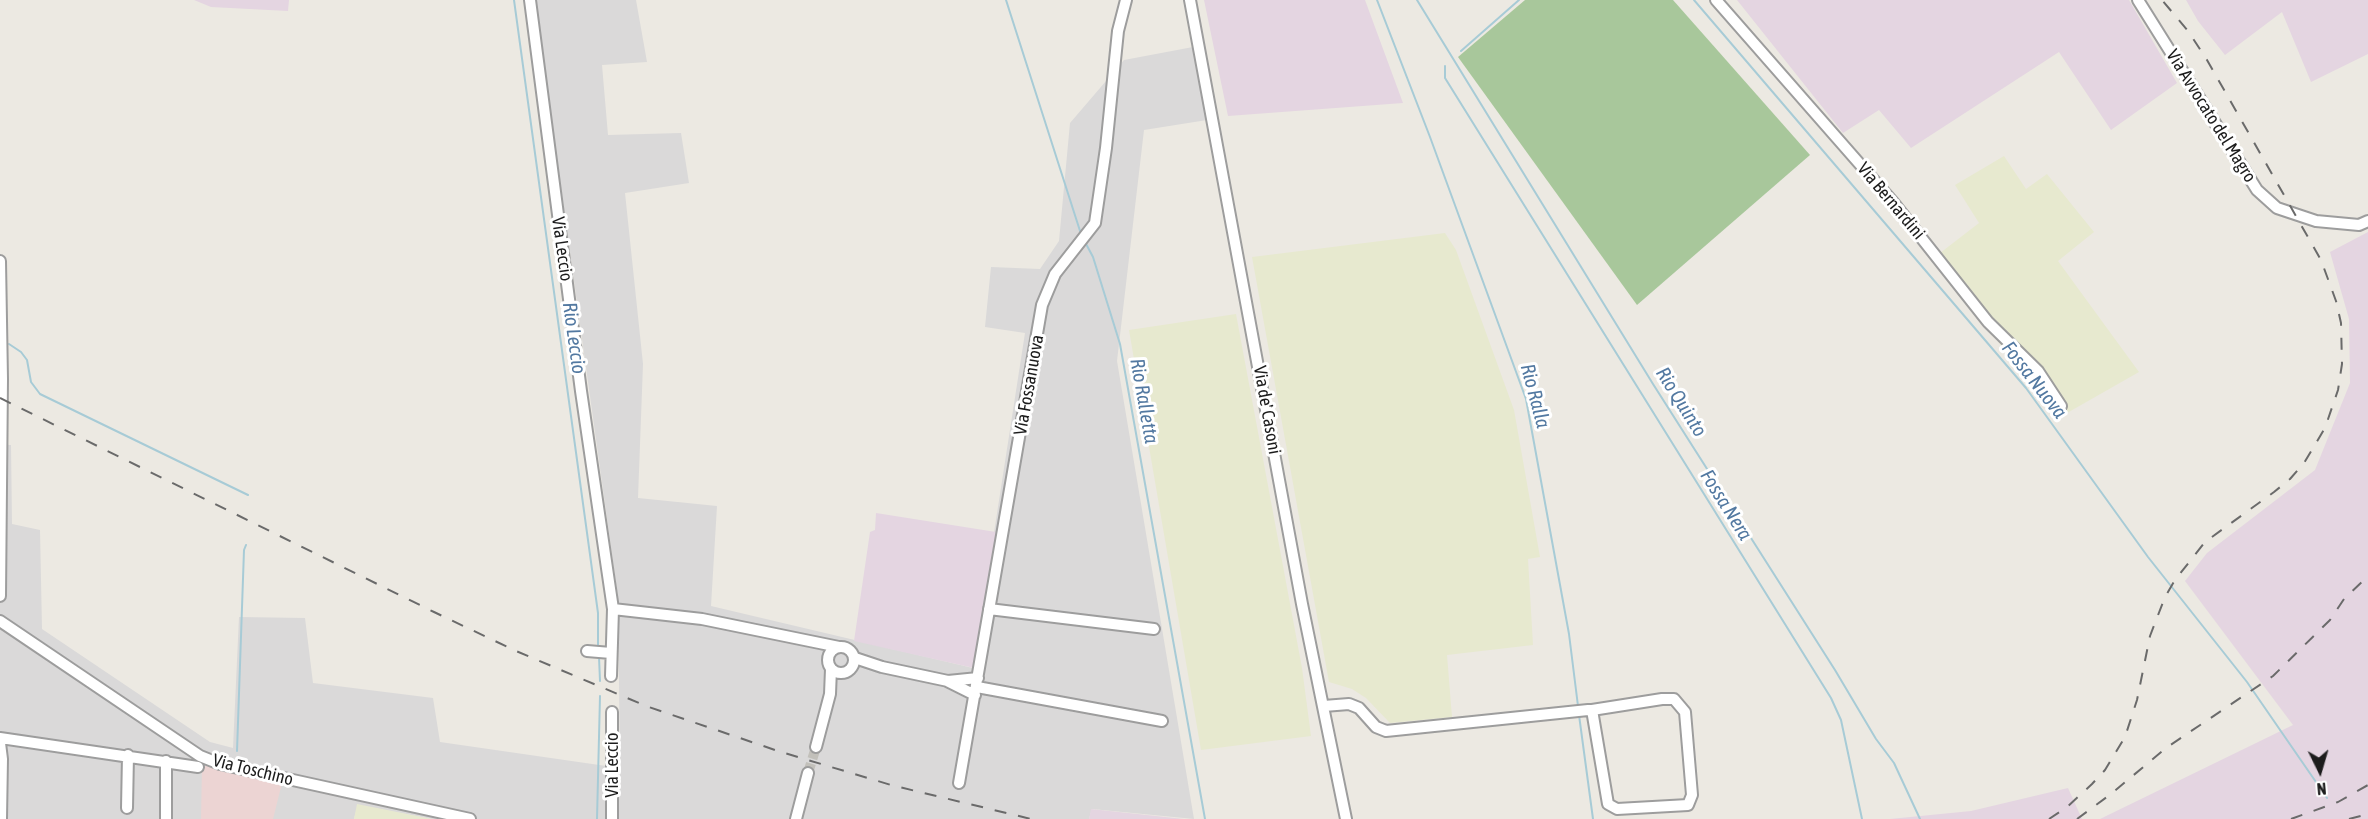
<!DOCTYPE html>
<style>
body{margin:0}
#map{position:relative;width:2368px;height:819px;overflow:hidden;background:#ece9e2;font-family:"Asap Condensed",sans-serif}
canvas{display:block}
.north{position:absolute;left:2290px;top:741px;width:60px;height:60px;-webkit-text-stroke:4px #fff;paint-order:stroke;rotate:175deg;font-size:16px;font-weight:700;line-height:24px;text-align:center;color:#1c1c1c}
.north::after{content:'';display:block;margin:auto;width:21px;height:27px;background:#1c1c1c;clip-path:polygon(50% 0,100% 100%,50% 72%,0 100%)}
</style>
<div id="map">
<canvas width="2368" height="819"></canvas>
<div class="north">N</div>
</div>
<script>
const context = document.querySelector('canvas').getContext('2d');
context.lineJoin = 'round';
function fill(path, color) { context.fillStyle = color; context.fill(path, 'evenodd'); }
const poly = rows => new Path2D(rows.map(r => 'M' + r).join(''));
function trace(path, color, width, dash) { context.strokeStyle = color; context.lineWidth = width; context.lineCap = dash ? 'butt' : 'round'; context.setLineDash(dash || []); context.stroke(path); }
function label(font, color, halo, rows, align = 'center') {
  context.font = font + ' "Asap Condensed",sans-serif'; context.lineWidth = 6; context.setLineDash([]); context.textBaseline = 'middle'; context.strokeStyle = halo; context.fillStyle = color; for (const [text, x, y, turn = 0] of rows) {
    context.save(); context.translate(x, y); context.rotate((+turn || 0) * Math.PI / 180); context.textAlign = isNaN(turn) ? turn : align; if (halo) context.strokeText(text, 0, 0); context.fillText(text, 0, 0); context.restore();
  }
}
const residential = poly([
 [535,0,636,0,647,62,602,65,608,135,681,133,689,183,625,193,643,364,638,498,717,506,711,606,973,668,1025,333,985,327,991,267,1040,269,1059,241,1070,123,1124,60,1193,47,1207,120,1144,130,1117,361,1194,819,1092,809,1089,819,432,819,358,805,354,819,0,819,0,445,11,445,12,524,40,530,42,629,210,742,233,748,239,617,305,618,313,683,433,698,440,742,620,768,618,598]
]);
const commercial = poly([
 [202,765,282,783,273,819,201,819]
]);
const industrial = poly([
 [194,0,289,0,288,11,211,7],
 [1204,0,1365,0,1403,103,1228,116],
 [1737,0,2129,0,2177,83,2111,130,2059,52,1911,148,1879,110,1843,133],
 [2186,0,2368,0,2368,54,2311,82,2282,12,2225,55,2198,21],
 [2368,232,2368,819,2100,819,2293,725,2185,581,2207,553,2315,470,2350,383,2349,319,2330,252],
 [876,513,996,532,974,668,854,641,870,532,875,530],
 [2068,788,2082,819,1890,819,1971,811],
 [1091,809,1184,819,1089,819]
]);
const farmland = poly([
 [2004,156,2026,189,2047,174,2094,232,2058,261,2139,372,2060,417,1931,260,1979,223,1955,185],
 [1445,233,1456,250,1514,410,1540,557,1528,559,1533,645,1447,655,1452,717,1390,723,1366,698,1352,689,1329,682,1252,257],
 [1236,314,1302,668,1311,736,1201,750,1129,330],
 [357,804,432,819,354,819]
]);
const forest = poly([
 [1525,0,1673,0,1810,155,1637,305,1458,57]
]);
const stream = poly([
 [514,0,598,613,598,648],
 [1006,0,1081,234],
 [1377,0,1430,137,1526,399,1569,634,1578,706],
 [1417,0,1653,384,1835,670,1876,739,1894,763,1920,819],
 [1694,0,2026,388,2148,557,2247,682,2327,798],
 [1461,51,1519,0],
 [1445,66,1445,78,1831,698,1841,720,1862,819],
 [1085,242,1093,257,1120,344,1205,819],
 [9,344,21,352,27,360,31,382,40,394,248,495],
 [599,657,600,681],
 [1579,715,1593,819],
 [237,751,244,550,246,545],
 [597,819,600,696]
]);
const minorTunnel = poly([
 [808,773,816,747]
]);
const minor = poly([
 [530,0,581,391,613,609,611,676],
 [1190,0,1302,604,1346,819],
 [1716,0,1893,202,1988,322,2038,371,2061,406],
 [2138,0,2257,190,2277,208,2316,221,2359,225,2368,221],
 [0,261,2,379,0,596],
 [613,609,702,619,839,647],
 [989,609,1154,629],
 [0,621,200,756,220,764,470,819],
 '828 660a13 13 0 1 1 26 0a13 13 0 1 1-26 0Z',
 [587,651,611,653],
 [855,658,882,667,948,681,978,678],
 [947,681,975,695],
 [977,687,1162,721],
 [1324,706,1349,704,1359,708,1376,727,1386,731,1588,710,1592,710,1662,699,1674,699,1685,712,1692,795,1688,805,1617,809,1608,804,1592,710],
 [0,738,198,767],
 [0,743,2,759,1,819],
 [816,747,830,694,831,669],
 [959,783,1042,305,1055,274,1095,223,1106,148,1118,31,1126,0],
 [127,808,128,755],
 [166,819,166,761],
 [612,819,612,712],
 [796,819,808,773]
]);
const rail = poly([
 [0,398,434,612,516,651,646,706,778,751,891,785,1031,819],
 [2049,819,2067,807,2092,784,2105,770,2125,737,2137,700,2150,636,2165,597,2175,580,2205,542,2274,492,2290,479,2304,463,2325,428,2338,390,2342,364,2341,323,2336,301,2321,260,2207,60,2188,31,2162,0],
 [2077,819,2111,794,2166,748,2273,676,2330,620,2344,599,2368,576],
 [2291,819,2338,802,2368,785],
 [2349,819,2368,814]
]);
const streetNames = [
 ["Via Avvocato del Magro",2211,116,58],
 ["Via Bernardini",1891,201,50],
 ["Via Leccio",562,249,82],
 ["Via Fossanuova",1029,385,-80],
 ["Via de' Casoni",1267,410,80],
 ["Via Leccio",612,765,-90],
 ["Via Toschino",253,770,14]
];
const waterNames = [
 ["Rio Leccio",574,338,82],
 ["Fossa Nuova",2034,380,52],
 ["Rio Ralla",1535,396,75],
 ["Rio Ralletta",1144,401,80],
 ["Rio Quinto",1681,402,58],
 ["Fossa Nera",1726,505,58]
];
fill(residential, '#dad9d9');
fill(commercial, '#ecd4d3');
fill(industrial, '#e4d5e1');
fill(farmland, '#e7e9cf');
fill(forest, '#a8c79b');
trace(stream, '#a7cbd6', 2);
trace(minorTunnel, '#c2c0ba', 10, [10, 5]);
trace(minor, '#9d9d9d', 14);
trace(minor, '#fff', 10);
trace(rail, '#6a6a6a', 2, [12, 12]);
label('18px', '#1c1c1c', '#fff', streetNames);
label('italic 20px', '#5379a1', '#fff', waterNames);
</script>
